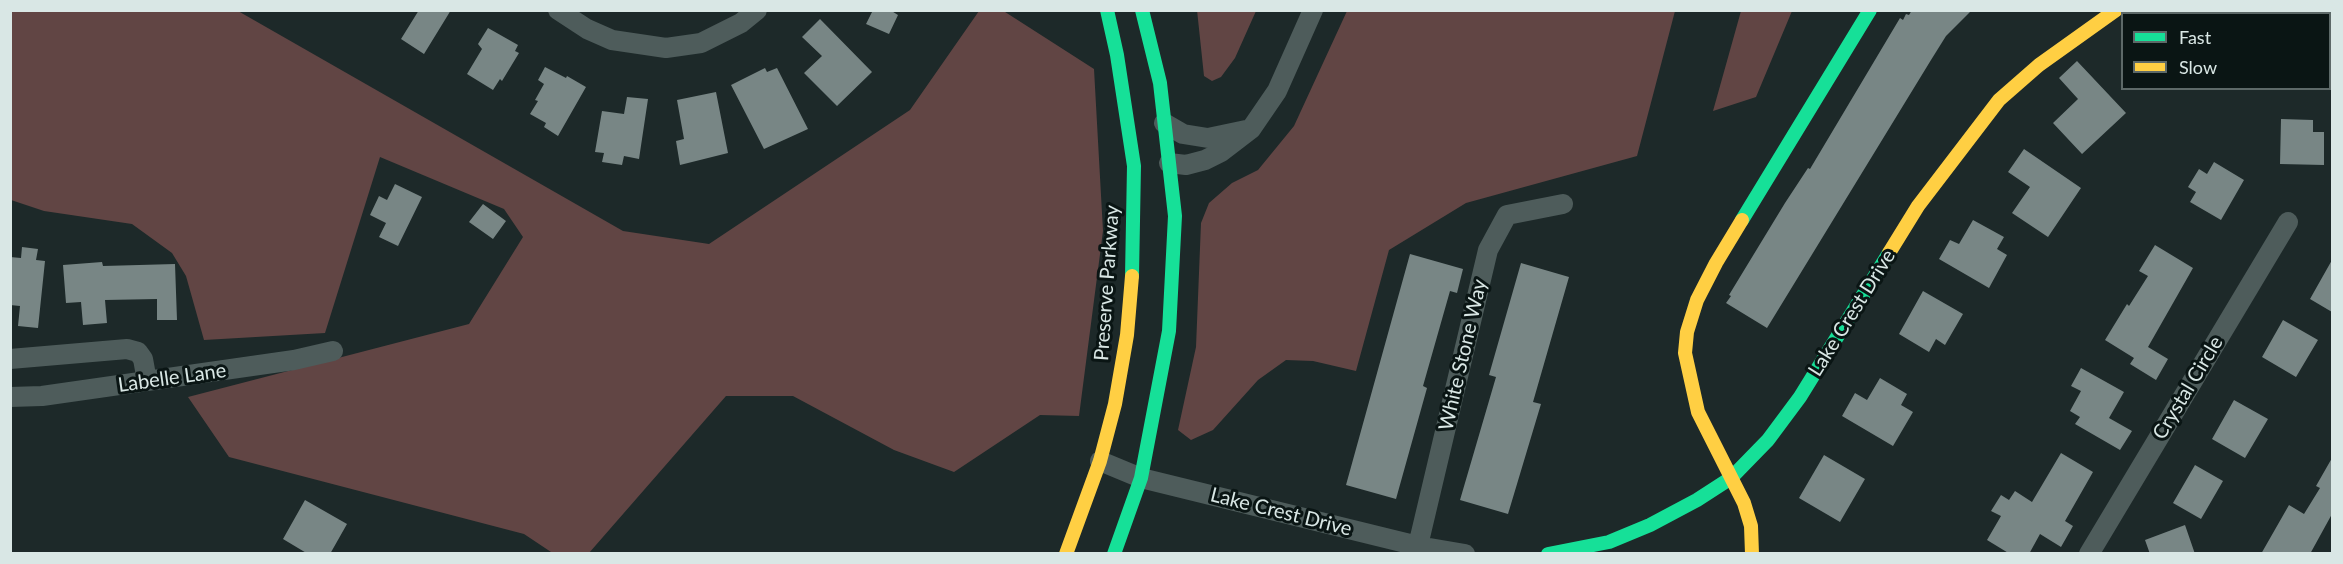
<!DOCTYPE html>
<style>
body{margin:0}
#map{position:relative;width:2343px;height:564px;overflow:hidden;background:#1d2929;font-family:Lato,sans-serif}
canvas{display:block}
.frame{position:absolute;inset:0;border:12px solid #d9e7e5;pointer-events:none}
.legend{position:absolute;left:2121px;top:12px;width:210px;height:78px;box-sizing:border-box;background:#0a1514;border:2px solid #5d6968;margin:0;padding:8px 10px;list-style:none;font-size:18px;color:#d9e7e5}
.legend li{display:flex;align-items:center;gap:12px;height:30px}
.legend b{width:30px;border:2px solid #5d6968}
</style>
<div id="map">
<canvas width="2343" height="564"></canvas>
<div class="frame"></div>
<ul class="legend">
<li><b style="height:8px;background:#16e098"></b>Fast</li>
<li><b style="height:8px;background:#ffcf43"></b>Slow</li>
</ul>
</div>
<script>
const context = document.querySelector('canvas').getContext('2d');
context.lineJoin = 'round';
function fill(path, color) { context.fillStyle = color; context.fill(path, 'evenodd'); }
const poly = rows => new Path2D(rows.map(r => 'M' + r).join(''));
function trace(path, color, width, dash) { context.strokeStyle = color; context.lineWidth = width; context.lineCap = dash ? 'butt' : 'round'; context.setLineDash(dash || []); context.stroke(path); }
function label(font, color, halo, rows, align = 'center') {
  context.font = font + ' Lato,sans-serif'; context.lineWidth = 6; context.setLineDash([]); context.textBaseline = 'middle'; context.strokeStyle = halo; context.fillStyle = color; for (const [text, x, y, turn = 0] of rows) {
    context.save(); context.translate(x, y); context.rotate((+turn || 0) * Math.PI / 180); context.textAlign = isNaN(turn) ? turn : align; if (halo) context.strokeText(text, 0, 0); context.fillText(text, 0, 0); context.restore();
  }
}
const forest = poly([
 [1002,10,1094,69,1103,231,1079,416,1040,415,954,472,894,450,793,396,726,396,589,553,554,554,524,534,229,457,188,397,469,324,523,237,504,209,380,157,325,333,204,340,186,276,172,253,132,224,44,211,11,200,11,11,238,11,623,231,709,244,910,110,979,11],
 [1197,10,1256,11,1235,58,1221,77,1212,81,1204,76],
 [1347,11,1675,11,1637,156,1466,203,1389,250,1356,371,1313,361,1286,360,1258,380,1213,430,1191,440,1178,430,1196,347,1201,223,1209,203,1232,183,1258,170,1294,126],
 [1741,11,1792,11,1756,97,1713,111]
]);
const building = poly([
 [419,10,451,10,424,54,401,39],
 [873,10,890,10,898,15,889,34,866,24],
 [1912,10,1972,10,1946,36,1931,60,1767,328,1726,303,1731,296,1729,295,1785,203,1808,168,1810,169,1900,18,1903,20,1906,14,1909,15],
 [820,19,872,72,837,106,804,73,822,56,802,37],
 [488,28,518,45,515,51,519,53,502,81,500,79,493,90,467,74,482,49,478,44],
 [2077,61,2126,113,2082,154,2053,123,2078,99,2059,78],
 [545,67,566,78,567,76,586,87,558,136,544,127,546,123,530,114,538,101,535,100,544,84,538,80],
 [765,68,767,72,777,68,808,129,764,149,731,85],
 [716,92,728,153,680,165,676,141,684,139,677,100],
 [627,97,648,99,639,159,624,156,622,165,602,162,604,153,595,152,602,111,624,114],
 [2281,119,2313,120,2313,132,2324,132,2324,165,2280,164],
 [2024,149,2081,188,2048,237,2012,213,2030,187,2008,172],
 [2214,162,2244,180,2221,220,2190,202,2196,192,2188,187,2199,169,2207,174],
 [395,184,422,197,398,246,379,237,386,223,370,215,379,196,387,200],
 [483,204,506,221,493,239,469,222],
 [1973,220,2004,237,1997,249,2007,255,1989,288,1939,259,1950,240,1959,244],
 [2155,245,2193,268,2148,347,2168,359,2156,380,2130,364,2134,358,2105,340,2127,304,2129,306,2148,276,2139,271],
 [22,247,38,249,36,260,45,261,38,328,18,326,20,306,10,305,10,257,21,258],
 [1410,254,1463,269,1457,293,1450,291,1423,386,1427,388,1396,499,1346,485],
 [2332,260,2332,312,2310,299],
 [102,262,103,266,175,264,177,320,157,320,157,299,105,300,107,323,83,325,81,302,66,303,63,265],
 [1521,263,1569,277,1533,402,1541,404,1508,514,1460,500,1496,377,1489,375],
 [1923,291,1963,314,1945,345,1936,339,1929,352,1899,334],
 [2283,320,2318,340,2296,377,2262,357],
 [2081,368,2124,392,2109,418,2132,431,2120,450,2075,424,2080,417,2070,411,2081,391,2071,386],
 [1880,378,1907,394,1901,405,1913,412,1893,446,1842,416,1855,393,1867,400],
 [2234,400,2268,419,2245,458,2212,439],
 [2061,453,2093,472,2065,521,2073,526,2061,547,2040,534,2029,554,2010,554,1987,540,2001,516,1991,511,2001,495,2009,500,2015,491,2032,502],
 [1824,455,1865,479,1840,522,1799,498],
 [2332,458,2332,514,2310,554,2261,554,2289,505,2304,514,2320,488,2316,486],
 [2195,465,2223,481,2201,519,2173,503],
 [305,500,347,524,330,554,308,554,283,539],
 [2185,525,2195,554,2150,554,2145,540]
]);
const street = poly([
 [558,10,587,29,612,40,666,48,701,43,741,23,757,10],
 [1164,123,1183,134,1208,138,1246,130],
 [1169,163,1186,165,1205,160,1221,152,1251,129,1277,91,1313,10],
 [10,359,127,349,138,352,143,359,147,381],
 [10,397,42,396,294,360,333,351],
 [1100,461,1141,478,1418,546,1465,554],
 [1416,554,1488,250,1507,215,1563,204],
 [2089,554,2288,222]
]);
const fast = poly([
 [1107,10,1117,55,1134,166,1132,276],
 [1742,220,1870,10],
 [1114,554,1141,478,1169,331,1175,216,1160,83,1142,10],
 [1548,554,1609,542,1650,525,1697,500,1731,478,1768,440,1800,397,1889,253]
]);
const slow = poly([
 [1742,220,1716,263,1697,300,1687,332,1685,353,1698,412,1744,503,1751,526,1752,554],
 [1889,253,1918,206,1999,100,2039,65,2116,10],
 [1066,554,1100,461,1115,404,1127,335,1132,276]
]);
const streetNames = [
 ["Preserve Parkway",1107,283,-86],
 ["Lake Crest Drive",1852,313,-58],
 ["White Stone Way",1463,355,-77],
 ["Labelle Lane",172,378,-8],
 ["Crystal Circle",2188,388,-59],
 ["Lake Crest Drive",1281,512,14]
];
fill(forest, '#614544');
fill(building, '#788685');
trace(street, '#4e5c5b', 20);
trace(fast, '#16e098', 14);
trace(slow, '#ffcf43', 14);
label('20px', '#d9e7e5', '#0a1514', streetNames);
</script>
